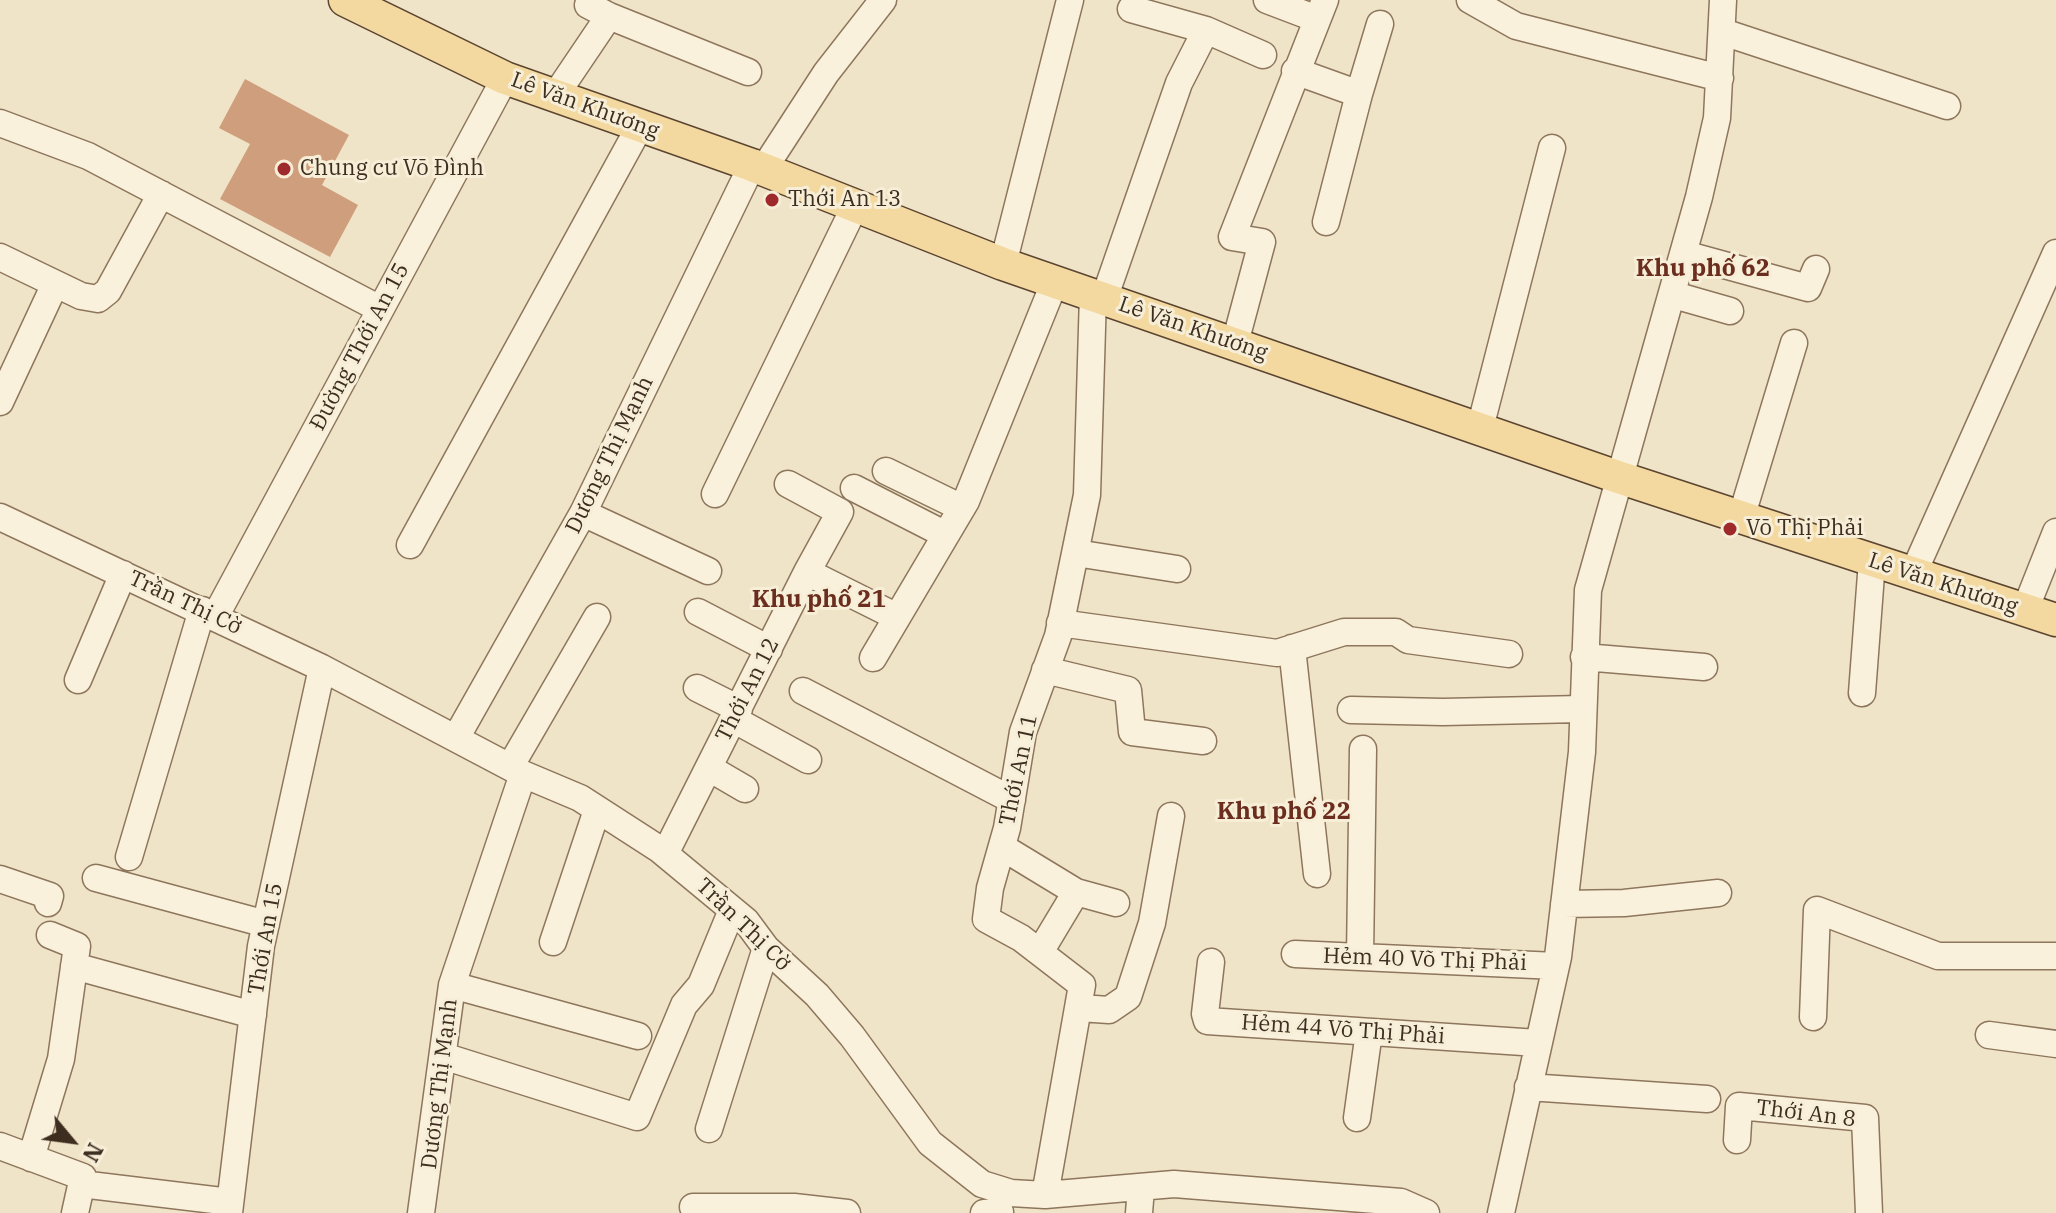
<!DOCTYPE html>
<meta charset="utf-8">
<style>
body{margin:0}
#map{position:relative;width:2056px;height:1213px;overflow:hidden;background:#f0e4c8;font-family:"IBM Plex Serif",serif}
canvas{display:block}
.north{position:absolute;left:32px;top:1101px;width:80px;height:80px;-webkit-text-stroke:6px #f7eed8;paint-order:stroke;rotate:119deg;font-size:22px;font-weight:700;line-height:32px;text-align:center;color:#3d2e20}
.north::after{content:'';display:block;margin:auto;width:28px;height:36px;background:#3d2e20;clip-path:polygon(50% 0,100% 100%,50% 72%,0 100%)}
</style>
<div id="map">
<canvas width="2056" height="1213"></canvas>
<div class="north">N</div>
</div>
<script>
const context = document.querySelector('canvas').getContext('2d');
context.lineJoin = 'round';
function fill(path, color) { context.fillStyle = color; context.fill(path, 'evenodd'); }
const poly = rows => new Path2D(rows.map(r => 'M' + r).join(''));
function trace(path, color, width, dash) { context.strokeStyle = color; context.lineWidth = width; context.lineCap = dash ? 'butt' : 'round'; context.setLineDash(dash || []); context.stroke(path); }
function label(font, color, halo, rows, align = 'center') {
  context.font = font + ' "IBM Plex Serif",serif'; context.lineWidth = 6; context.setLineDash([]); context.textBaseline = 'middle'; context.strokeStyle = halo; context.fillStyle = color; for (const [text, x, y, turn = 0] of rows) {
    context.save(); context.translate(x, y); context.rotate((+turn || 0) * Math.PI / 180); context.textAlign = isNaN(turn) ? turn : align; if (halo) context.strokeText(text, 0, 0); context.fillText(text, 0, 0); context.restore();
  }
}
const building = poly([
 [245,79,349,135,322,185,358,205,330,257,220,199,250,144,219,128]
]);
const minor = poly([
 [590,0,588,5,609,16],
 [1267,0,1317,19],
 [1470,0,1516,26,1720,78],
 [1131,9,1206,30,1263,55],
 [1723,32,1947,106],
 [1295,71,1359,94,1326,222],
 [1359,94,1380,24],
 [555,96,609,16,748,72],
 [0,123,88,156,380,309],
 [763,170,826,73,883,0],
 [1684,254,1808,288,1816,269],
 [0,257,81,296,98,299,108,291,161,194],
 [1003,264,1070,0],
 [1674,295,1730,311],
 [1104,299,1179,83,1206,30],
 [1235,343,1262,242,1232,237,1325,0],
 [0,402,55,284],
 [1480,428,1552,148],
 [886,471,962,508],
 [788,484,840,512,807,572],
 [854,488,946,535],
 [715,494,855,206],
 [583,513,708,571],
 [0,517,322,668,523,774,580,798,659,849,746,921,766,948,817,995,852,1036,930,1143,982,1184,1011,1193,1045,1195,1174,1184,1401,1202,1426,1213],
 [1741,518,1794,343],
 [410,545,640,126],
 [1076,553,1177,569],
 [1913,574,2056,253],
 [2025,610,2056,532],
 [698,612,769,649],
 [215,617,505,78],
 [1060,623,1277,653,1344,632,1396,632,1408,640,1509,654],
 [1292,648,1317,874],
 [1584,657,1704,667],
 [873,658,966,501,1055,281],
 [1045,670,1128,690,1132,732,1203,741],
 [78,680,123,574],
 [697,688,739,709],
 [803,691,1012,800],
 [1862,693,1872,561],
 [1351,710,1443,712,1581,709],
 [733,719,808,760],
 [456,738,583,513,752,165],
 [510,767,597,617],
 [709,768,745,789],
 [1002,847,1076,892,1116,903],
 [665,854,807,572,897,617],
 [129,857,202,610],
 [96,878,266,924],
 [0,879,50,896,48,903],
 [1564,904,1624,903,1718,893],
 [553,942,597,810],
 [1040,952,1076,892],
 [1295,954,1556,966],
 [1360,957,1363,749],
 [1211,962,1205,1014,1207,1021,1538,1043],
 [74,966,253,1015],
 [452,985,638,1036],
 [1080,1008,1109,1010,1128,997,1152,923,1171,816],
 [1813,1017,1817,910,1938,956,2056,956],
 [1989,1035,2056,1044],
 [443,1056,637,1117,684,1005,701,985,732,910],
 [1528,1087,1707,1099],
 [1357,1118,1369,1032],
 [709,1129,766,948],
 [1737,1140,1739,1106,1865,1118,1869,1213],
 [0,1146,83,1177,75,1213],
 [31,1158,61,1059,77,946,50,935],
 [81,1184,230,1202],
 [1045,1195,1082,985,1021,938,986,919,990,888,1007,828,1023,732,1058,636,1087,495,1093,295],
 [693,1207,794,1207,847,1213],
 [229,1213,261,946,322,668],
 [421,1213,452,985,523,774],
 [984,1213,1000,1212],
 [1139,1213,1141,1188],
 [1501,1213,1558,957,1582,752,1588,590,1699,197,1717,118,1723,0]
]);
const major = poly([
 [345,0,505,78,752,165,1003,264,1618,477,2056,620]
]);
const markers = [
 [284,169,8,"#9e2a2b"],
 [772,200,8,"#9e2a2b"],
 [1730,529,8,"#9e2a2b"]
];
const streetNames = [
 ["Lê Văn Khương",585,106,20],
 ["Lê Văn Khương",1193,329,19],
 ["Đường Thới An 15",360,347,-62],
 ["Dương Thị Mạnh",610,455,-64],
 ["Lê Văn Khương",1943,584,18],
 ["Trần Thị Cờ",185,603,25],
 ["Thới An 12",748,690,-63],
 ["Thới An 11",1019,770,-78],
 ["Trần Thị Cờ",743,925,44],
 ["Thới An 15",266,939,-80],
 ["Hẻm 40 Võ Thị Phải",1425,960,2],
 ["Hẻm 44 Võ Thị Phải",1343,1030,4],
 ["Dương Thị Mạnh",440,1084,-83],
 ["Thới An 8",1806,1114,7]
];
const poiNames = [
 ["Chung cư Võ Đình",300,169],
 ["Thới An 13",788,200],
 ["Võ Thị Phải",1746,529]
];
const neighbourhoodNames = [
 ["Khu phố 62",1703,269],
 ["Khu phố 21",819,600],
 ["Khu phố 22",1284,812]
];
fill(building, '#cf9f7d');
trace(minor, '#8d765c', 29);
trace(major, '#5b4430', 35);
trace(minor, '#faf1dc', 26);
trace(major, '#f3d9a0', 32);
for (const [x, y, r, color] of markers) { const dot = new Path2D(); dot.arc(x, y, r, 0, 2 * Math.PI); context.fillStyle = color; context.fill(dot); trace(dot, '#f7eed8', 3); }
label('22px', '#3d2e20', '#f7eed8', streetNames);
label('22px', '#3d2e20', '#f7eed8', poiNames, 'left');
label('bold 24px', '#6b2e1e', '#f7eed8', neighbourhoodNames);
</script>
